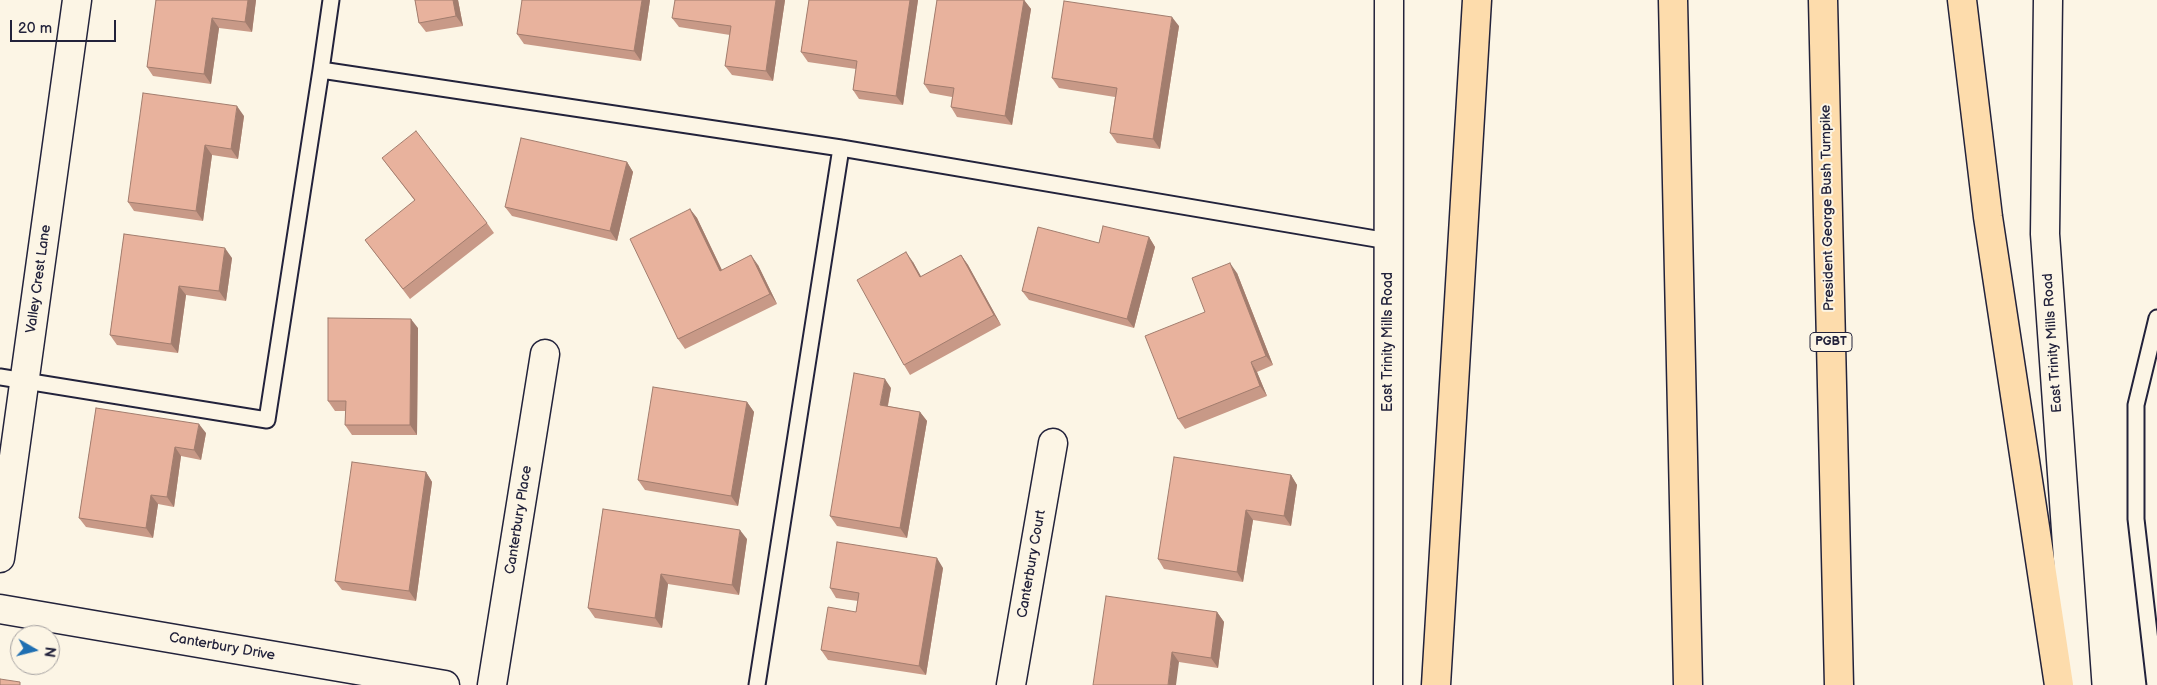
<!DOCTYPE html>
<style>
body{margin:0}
#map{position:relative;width:2157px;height:685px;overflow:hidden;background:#fcf5e5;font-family:"Balsamiq Sans",sans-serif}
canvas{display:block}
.north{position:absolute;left:10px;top:625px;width:50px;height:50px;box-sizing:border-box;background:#fcf5e5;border:1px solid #a5a1a1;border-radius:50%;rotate:98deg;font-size:14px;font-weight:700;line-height:20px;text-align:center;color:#22223b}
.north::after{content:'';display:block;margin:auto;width:18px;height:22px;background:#1f6fb2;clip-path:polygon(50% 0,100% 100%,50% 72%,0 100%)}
.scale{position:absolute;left:10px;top:20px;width:106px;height:22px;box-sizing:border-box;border:2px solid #22223b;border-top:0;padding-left:6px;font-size:15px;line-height:18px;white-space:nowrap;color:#22223b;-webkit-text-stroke:4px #fcf5e5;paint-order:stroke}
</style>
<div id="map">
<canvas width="2157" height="685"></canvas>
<div class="north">N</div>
<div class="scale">20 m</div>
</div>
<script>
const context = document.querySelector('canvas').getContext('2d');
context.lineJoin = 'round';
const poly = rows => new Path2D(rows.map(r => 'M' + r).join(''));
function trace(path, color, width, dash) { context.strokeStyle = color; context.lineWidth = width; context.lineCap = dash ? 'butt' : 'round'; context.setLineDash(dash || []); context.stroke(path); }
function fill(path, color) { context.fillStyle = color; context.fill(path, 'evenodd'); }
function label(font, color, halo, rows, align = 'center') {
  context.font = font + ' "Balsamiq Sans",sans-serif'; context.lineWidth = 4; context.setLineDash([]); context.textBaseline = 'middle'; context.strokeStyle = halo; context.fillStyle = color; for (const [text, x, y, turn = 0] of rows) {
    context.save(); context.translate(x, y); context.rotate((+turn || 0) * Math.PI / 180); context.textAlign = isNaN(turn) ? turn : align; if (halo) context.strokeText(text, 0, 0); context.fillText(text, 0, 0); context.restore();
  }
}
const service = poly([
 [331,0,321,70,841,148,1388,241],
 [0,377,267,420,321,70],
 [757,685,841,148],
 [2155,685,2136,519,2136,405,2157,318]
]);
const minor = poly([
 [0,558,77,0],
 [0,609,445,685],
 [492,685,545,354],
 [1011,685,1053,443]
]);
const secondary = poly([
 [2048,0,2045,234,2077,685],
 [1388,685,1389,0]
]);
const motorway = poly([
 [1673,0,1688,685],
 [1823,0,1839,685],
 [1962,0,1988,217,2059,685],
 [1436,685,1477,0]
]);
const wall = poly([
 [156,0,256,0,252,32,219,28,211,84,153,76,147,67],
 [415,0,458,0,463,26,426,32,419,23],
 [650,0,641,61,524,44,517,34],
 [785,0,773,81,732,75,725,66,730,35,679,27,672,18],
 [809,0,918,0,903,105,859,99,853,90,856,69,808,62,801,52],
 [937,0,1024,0,1031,9,1012,125,957,117,951,107,952,97,930,93,924,84],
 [1179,26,1160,149,1117,143,1110,133,1115,97,1059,88,1052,78],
 [244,116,238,159,212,155,203,221,134,211,128,202],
 [382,158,487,223,494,233,410,299,365,240,415,201],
 [627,162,633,172,617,241,512,216,505,207],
 [690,209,697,218,722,270,758,265,777,304,685,349,678,339],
 [124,234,232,258,226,301,186,295,178,353,117,345,110,335],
 [1149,237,1155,247,1134,328,1029,300,1022,291,1099,243],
 [961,255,968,265,1001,325,910,375,904,365,913,262,921,277],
 [1237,273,1273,365,1257,372,1267,396,1185,429,1178,419,1205,312],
 [418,328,417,435,352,435,345,425,346,411,335,411,328,401],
 [891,388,888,406,920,412,927,421,907,538,837,526,830,516],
 [747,402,754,412,738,506,645,490,638,480],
 [96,408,206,433,201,460,181,456,174,507,158,504,153,538,86,527,79,518],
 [426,472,432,482,416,601,342,590,335,581],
 [1291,475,1297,485,1291,526,1253,520,1243,582,1164,569,1158,559],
 [603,509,747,539,739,595,668,584,662,628,595,618,588,608],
 [943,568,926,675,828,660,821,650,856,612,858,601,836,598,830,588],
 [1217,612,1224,622,1218,668,1179,662,1093,685]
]);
const shadedWall = poly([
 [248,0,256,0,252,32,245,22],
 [453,0,458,0,463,26,456,16],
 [642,0,650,0,641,61,634,51],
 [776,0,785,0,773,81,766,71],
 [910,0,918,0,903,105,896,96],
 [1024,0,1031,9,1012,125,1005,116],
 [1172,17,1179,26,1160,149,1153,139],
 [212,18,219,28,211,84,204,74],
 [237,106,244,116,238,159,231,149],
 [205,145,212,155,203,221,196,211],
 [627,162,633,172,617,241,610,231],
 [690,209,697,218,727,281,720,271],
 [1149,237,1155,247,1134,328,1127,319],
 [225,248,232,258,226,301,219,291],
 [906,252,913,262,927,287,920,277],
 [751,255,758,265,777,304,770,294],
 [961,255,968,265,1001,325,994,315],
 [1230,263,1237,273,1273,365,1266,356],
 [179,286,186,295,178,353,171,344],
 [411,319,418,328,417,435,410,425],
 [1251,362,1257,372,1267,396,1260,386],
 [885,379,891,388,886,414,880,405],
 [747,402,754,412,738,506,731,496],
 [920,412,927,421,907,538,900,528],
 [199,424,206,433,201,460,194,450],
 [175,447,181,456,174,507,167,497],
 [426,472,432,482,416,601,409,591],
 [1291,475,1297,485,1291,526,1284,516],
 [151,495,158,504,153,538,146,528],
 [1246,510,1253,520,1243,582,1237,572],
 [740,530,747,539,739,595,732,585],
 [937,558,943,568,926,675,919,666],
 [661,574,668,584,662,628,655,618],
 [1217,612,1224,622,1218,668,1211,658],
 [1172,652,1179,662,1176,685,1168,685]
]);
const building = poly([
 [156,0,248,0,245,22,212,18,204,74,147,67,156,0],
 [415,0,453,0,456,16,419,23,415,0],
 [522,0,642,0,634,51,517,34,522,0],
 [675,0,776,0,766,71,725,66,731,26,672,18,675,0],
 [809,0,910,0,896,96,853,90,857,61,801,52,809,0],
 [937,0,1024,0,1005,116,951,107,954,88,924,84,937,0],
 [1064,1,1172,17,1153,139,1110,133,1117,88,1052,78,1064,1],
 [143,93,237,106,231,149,205,145,196,211,128,202,143,93],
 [416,131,487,223,403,289,365,240,415,200,382,158,416,131],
 [521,138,627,162,610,231,505,207,521,138],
 [690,209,720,271,751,255,770,294,678,339,630,239,690,209],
 [1103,226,1149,237,1127,319,1022,291,1038,227,1099,243,1103,226],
 [124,234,225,248,219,291,179,286,171,344,110,335,124,234],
 [906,252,920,277,961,255,994,315,904,365,857,280,906,252],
 [1230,263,1266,356,1251,362,1260,386,1178,419,1145,336,1205,312,1192,278,1230,263],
 [328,318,411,319,410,425,345,425,346,401,328,401,328,318],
 [854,373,885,379,880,405,920,412,900,528,830,516,854,373],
 [653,387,747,402,731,496,638,480,653,387],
 [96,408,199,424,194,450,175,447,167,497,151,495,146,528,79,518,96,408],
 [1174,457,1291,475,1284,516,1246,510,1237,572,1158,559,1174,457],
 [352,462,426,472,409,591,335,581,352,462],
 [603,509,740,530,732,585,661,574,655,618,588,608,603,509],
 [837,542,937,558,919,666,821,650,828,607,856,612,859,593,830,588,837,542],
 [1106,596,1217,612,1211,658,1172,652,1168,685,1093,685,1106,596],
 [0,679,20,682,20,685,0,685,0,679]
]);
const shields = [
 [1831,342,42]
];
const shieldNames = [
 ["PGBT",1831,342]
];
const streetNames = [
 ["President George Bush Turnpike",1828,208,-91],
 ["Valley Crest Lane",39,279,-82],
 ["East Trinity Mills Road",1388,342,-90],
 ["East Trinity Mills Road",2053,343,-94],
 ["Canterbury Place",519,520,-81],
 ["Canterbury Court",1032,564,-80],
 ["Canterbury Drive",222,647,10]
];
trace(service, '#22223b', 19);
trace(minor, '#22223b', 31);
trace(secondary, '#22223b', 31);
trace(motorway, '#22223b', 31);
trace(service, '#fcf5e5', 15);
trace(minor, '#fcf5e5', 28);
trace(secondary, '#fcf5e5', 28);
trace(motorway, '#fddcac', 28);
fill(wall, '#c89987');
fill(shadedWall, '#a27d6e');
fill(building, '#e8b29d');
trace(building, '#a27d6e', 1);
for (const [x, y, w] of shields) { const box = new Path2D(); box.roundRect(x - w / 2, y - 9.5, w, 19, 4); context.fillStyle = '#fcf5e5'; context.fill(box); trace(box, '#22223b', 1); }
label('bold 12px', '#22223b', null, shieldNames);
label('14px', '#22223b', '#fcf5e5', streetNames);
</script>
